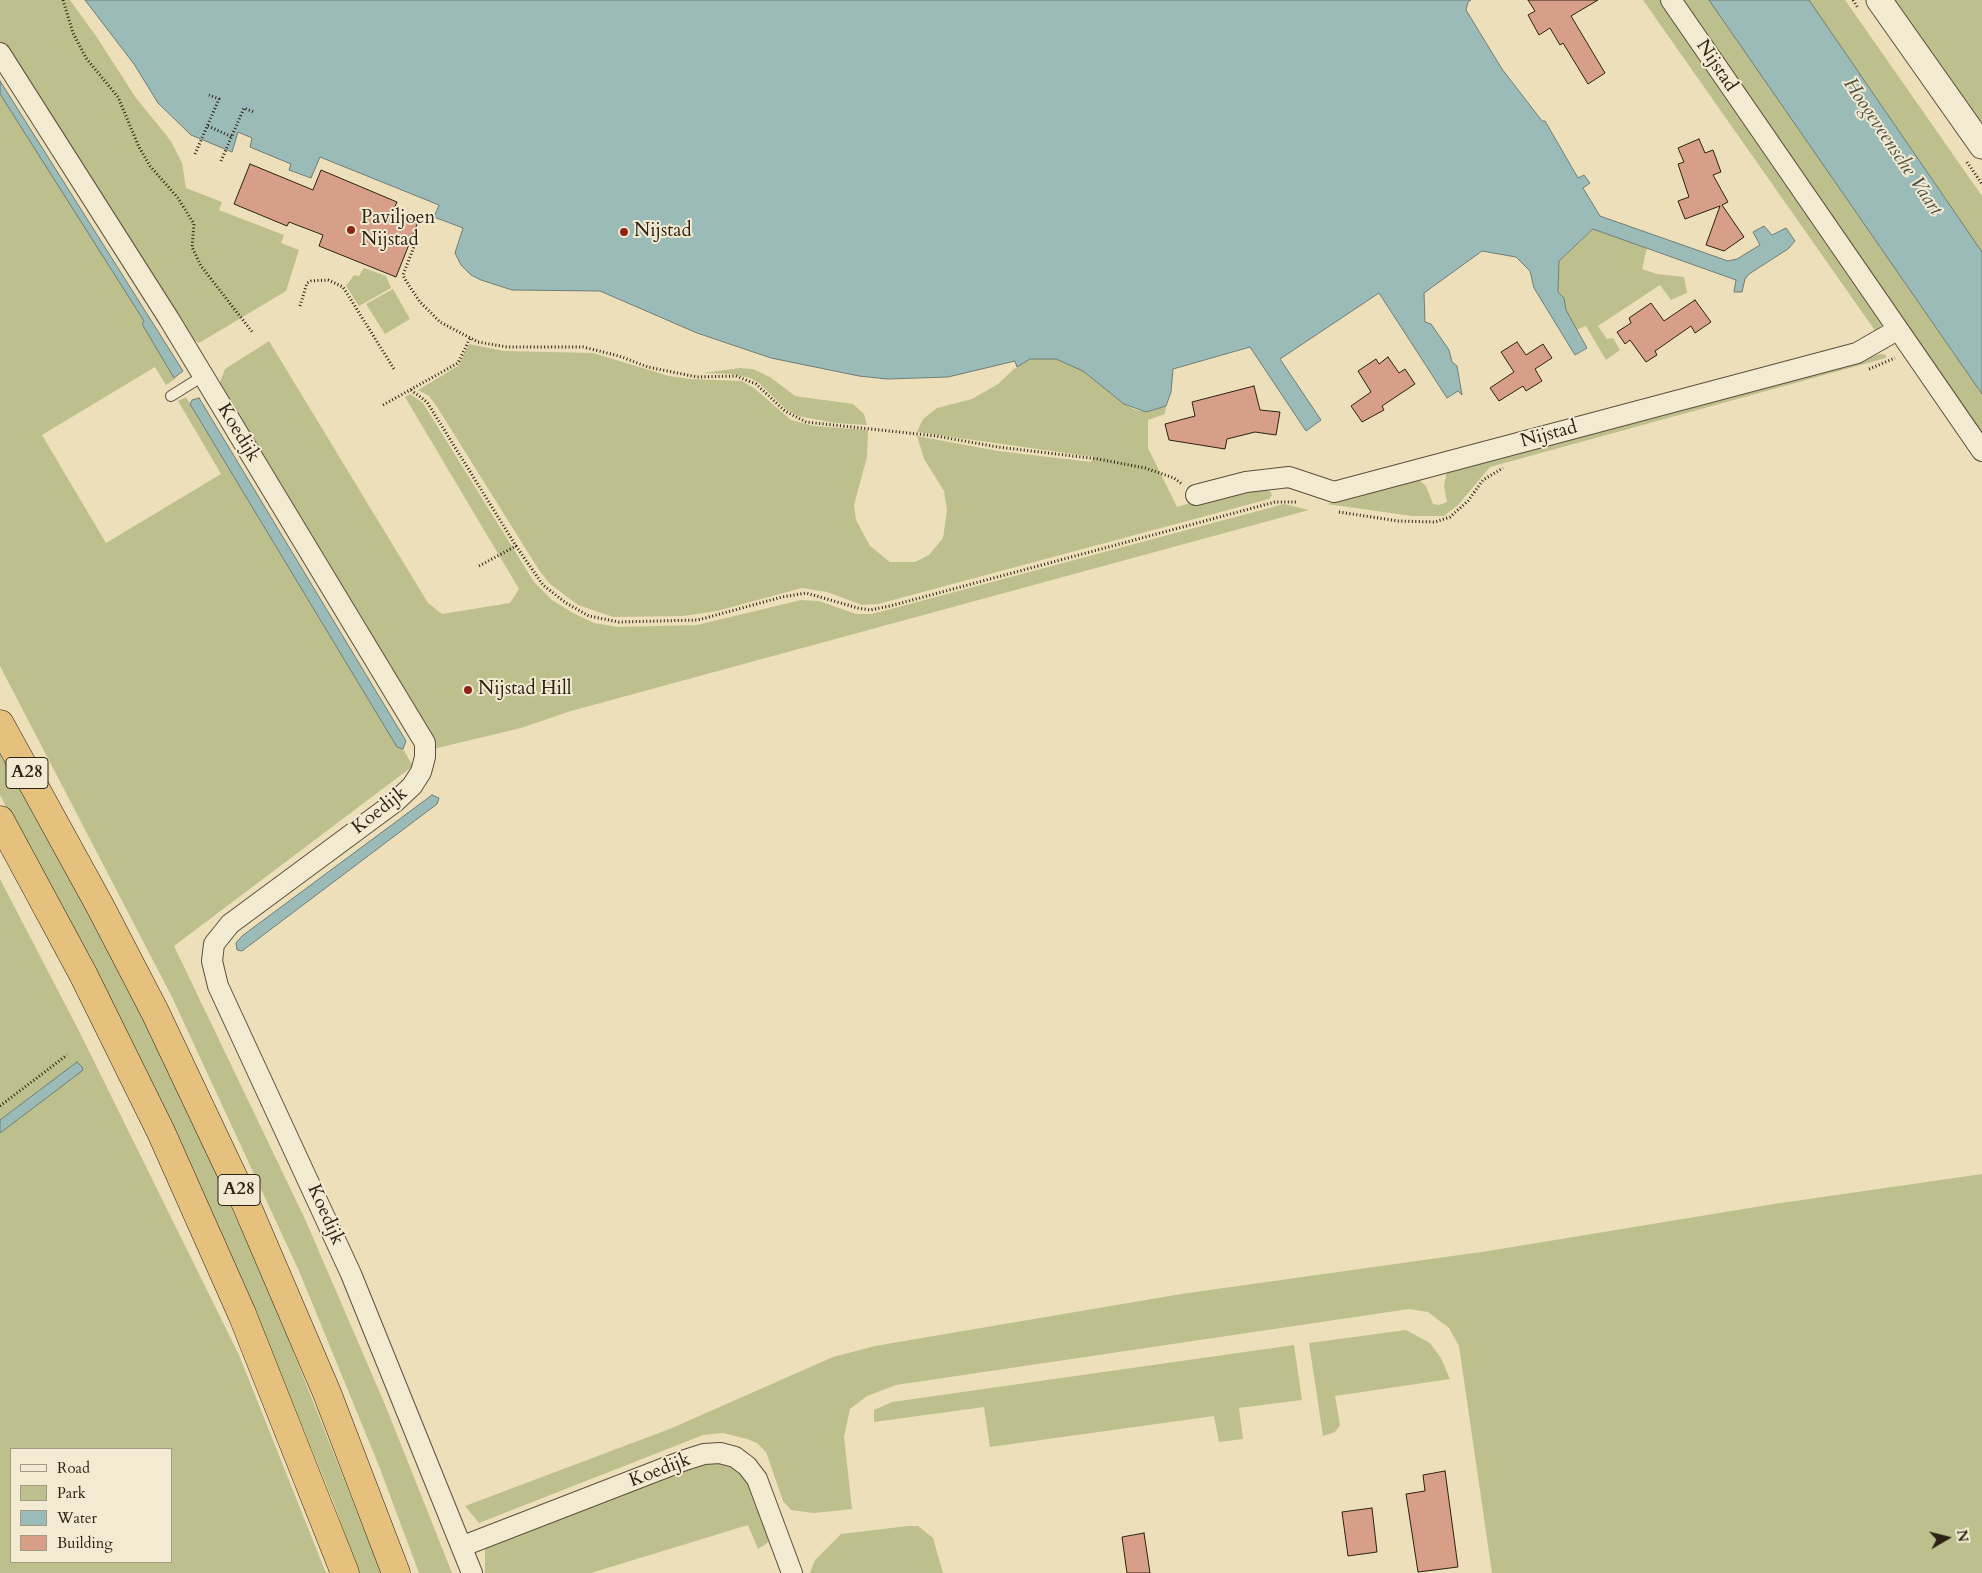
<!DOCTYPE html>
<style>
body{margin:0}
#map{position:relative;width:1982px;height:1573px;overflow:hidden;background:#eddfba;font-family:Cardo,serif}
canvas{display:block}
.legend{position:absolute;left:10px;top:1448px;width:162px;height:115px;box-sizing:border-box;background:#f3ead2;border:1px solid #a39a85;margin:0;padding:6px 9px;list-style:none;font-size:15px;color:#2c2112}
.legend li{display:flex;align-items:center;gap:10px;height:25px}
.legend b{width:25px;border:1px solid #a39a85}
.north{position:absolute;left:1922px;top:1513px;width:50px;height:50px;-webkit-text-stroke:4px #f3ead2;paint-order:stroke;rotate:82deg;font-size:14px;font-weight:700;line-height:20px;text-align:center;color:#2c2112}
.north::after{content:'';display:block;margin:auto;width:18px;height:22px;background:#2c2112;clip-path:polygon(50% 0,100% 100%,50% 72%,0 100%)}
</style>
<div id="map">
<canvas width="1982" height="1573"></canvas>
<ul class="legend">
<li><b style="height:6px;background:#f3ead2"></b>Road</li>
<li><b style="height:14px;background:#bdc08c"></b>Park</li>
<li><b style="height:14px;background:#9bbbb8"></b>Water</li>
<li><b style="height:14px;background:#d89f88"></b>Building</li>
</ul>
<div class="north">N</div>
</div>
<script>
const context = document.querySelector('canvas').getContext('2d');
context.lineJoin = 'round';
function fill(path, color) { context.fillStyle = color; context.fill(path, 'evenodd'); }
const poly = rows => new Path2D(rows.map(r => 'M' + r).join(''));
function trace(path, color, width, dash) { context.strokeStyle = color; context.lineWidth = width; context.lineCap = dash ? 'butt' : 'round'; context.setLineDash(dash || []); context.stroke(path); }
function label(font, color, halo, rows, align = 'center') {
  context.font = font + ' Cardo,serif'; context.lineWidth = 4; context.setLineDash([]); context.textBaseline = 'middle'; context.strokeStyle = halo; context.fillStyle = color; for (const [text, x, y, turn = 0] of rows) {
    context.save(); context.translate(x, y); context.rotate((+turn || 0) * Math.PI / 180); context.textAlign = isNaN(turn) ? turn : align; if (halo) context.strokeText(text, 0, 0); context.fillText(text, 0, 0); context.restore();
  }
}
const green = poly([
 [0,0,70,0,96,36,136,98,171,141,182,163,186,188,222,202,219,210,284,235,281,243,299,250,286,291,199,343,191,338,0,41],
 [1643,0,1664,0,1884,322,1876,332],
 [1677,0,1709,0,1982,394,1982,441],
 [1809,0,1845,0,1982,196,1982,252],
 [1887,0,1982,0,1982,137],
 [0,94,145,321,142,324,175,379,166,385,155,367,42,435,106,543,221,474,178,401,186,397,397,747,403,749,413,766,174,946,305,1219,386,1407,452,1573,419,1573,379,1466,299,1271,254,1174,172,997,0,666],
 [1594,229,1647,248,1642,269,1657,274,1684,277,1687,293,1671,300,1660,285,1598,326,1607,339,1613,338,1620,350,1606,360,1586,326,1576,330,1566,310,1564,298,1558,292,1559,261],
 [364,268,386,276,391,288,359,306,346,286,354,275,359,276],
 [393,289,410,319,385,334,366,304],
 [269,341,428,603,442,614,510,603,519,589,405,397,410,394,423,403,534,582,552,600,573,613,594,623,618,627,697,625,801,600,819,601,856,614,872,614,1284,504,1309,510,571,711,521,728,433,749,222,392,220,382,225,369],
 [469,344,504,351,593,353,669,376,690,379,742,381,754,388,791,420,814,426,868,430,867,457,854,505,856,520,870,546,890,562,915,562,929,555,943,538,947,510,944,491,924,459,917,436,998,451,1091,462,1094,457,917,432,923,419,937,408,972,399,998,384,1014,369,1030,359,1056,359,1083,371,1124,404,1136,410,1146,412,1166,406,1165,414,1148,420,1148,448,1177,507,1236,489,1261,488,1270,491,1272,495,1269,499,878,604,862,605,827,592,802,588,717,611,683,616,613,617,578,605,550,584,539,570,437,407,429,396,418,390,458,366],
 [1880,354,1886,355,1886,358,1490,467,1458,505,1444,516,1412,516,1327,504,1418,479,1426,486,1433,504,1439,505,1447,502,1444,486,1447,471],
 [740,368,753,369,770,377,795,396,853,404,864,414,867,425,835,423,798,416,786,409,759,383,750,378,732,374,703,373],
 [0,754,61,862,145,1022,205,1148,276,1308,381,1573,359,1573,333,1501,246,1288,163,1105,0,795],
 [0,879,80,1033,239,1355,326,1573,0,1573,0,1133,83,1068,77,1062,0,1120],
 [11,1449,171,1449,171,1562,11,1562],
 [1982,1174,1982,1573,1492,1573,1459,1346,1449,1328,1428,1312,1409,1309,896,1385,867,1396,850,1409,844,1437,852,1509,814,1513,791,1510,783,1501,766,1452,757,1443,747,1439,723,1433,703,1435,479,1523,465,1506,672,1428,833,1357,875,1346,1181,1294,1488,1251,1774,1204],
 [1406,1330,1430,1343,1441,1358,1450,1379,1335,1396,1340,1425,1335,1432,1323,1436,1309,1343],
 [1294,1345,1302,1400,1239,1408,1243,1439,1219,1442,1214,1416,990,1447,984,1407,874,1422,874,1410,892,1402],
 [700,1463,732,1463,750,1482,771,1539,766,1544,758,1549,748,1525,591,1573,485,1573,485,1547],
 [908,1526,918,1526,933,1538,943,1573,810,1573,815,1560,841,1534]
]);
const water = poly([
 [85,0,1471,0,1468,2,1466,10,1502,69,1542,121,1545,121,1578,178,1584,175,1590,183,1583,188,1600,216,1728,261,1737,259,1760,245,1753,232,1764,226,1772,235,1786,228,1795,241,1788,249,1749,274,1745,279,1742,292,1734,292,1736,280,1593,229,1559,261,1558,292,1564,298,1566,310,1587,348,1575,355,1534,288,1530,271,1516,257,1482,251,1424,293,1425,322,1431,324,1449,350,1452,362,1457,366,1462,395,1458,391,1447,398,1379,293,1280,359,1321,420,1306,431,1250,347,1173,369,1171,392,1166,406,1146,412,1124,404,1083,371,1056,359,1030,359,1017,367,1015,361,948,377,887,379,859,376,771,358,697,333,600,291,512,290,481,280,471,275,461,265,455,253,463,228,434,217,439,205,320,157,311,178,289,170,291,164,250,147,252,138,238,132,232,152,191,135,158,103,134,64,85,0],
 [1709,0,1809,0,1982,252,1982,394,1709,0],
 [0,81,183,371,174,378,142,324,144,321,0,94,0,81],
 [199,398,406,741,403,749,397,747,190,404,192,400,199,398],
 [432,795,439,798,437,804,242,951,237,950,236,943,242,936,432,795],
 [77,1062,83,1068,82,1071,0,1133,0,1120,77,1062]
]);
const building = poly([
 [1528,0,1598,0,1571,16,1605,73,1588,84,1563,43,1560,45,1550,28,1539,35,1528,15,1535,11,1528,0],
 [1699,139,1705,153,1713,150,1721,172,1713,175,1728,202,1722,205,1744,237,1724,251,1706,245,1720,206,1685,219,1678,201,1689,197,1678,164,1684,162,1678,148,1699,139],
 [250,164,313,190,321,170,397,202,393,211,418,222,396,277,319,246,323,235,289,222,287,226,234,204,250,164],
 [1695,300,1711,322,1695,333,1691,326,1655,351,1657,355,1646,362,1630,340,1625,344,1617,332,1631,323,1629,318,1651,303,1664,321,1695,300],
 [1517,342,1526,355,1543,344,1552,358,1535,369,1542,381,1526,391,1523,386,1499,401,1490,388,1514,372,1501,352,1517,342],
 [1388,357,1399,373,1405,369,1415,384,1382,406,1384,410,1362,422,1351,406,1371,392,1358,371,1376,359,1379,364,1388,357],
 [1254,386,1260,410,1280,412,1276,435,1255,432,1227,439,1225,449,1169,440,1165,424,1195,416,1192,402,1254,386],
 [1445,1471,1458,1567,1418,1572,1406,1494,1425,1491,1423,1475,1445,1471],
 [1372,1508,1377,1552,1348,1556,1342,1512,1372,1508],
 [1144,1533,1150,1573,1127,1573,1122,1537,1144,1533]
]);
const path = poly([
 [63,0,73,33,86,58,118,97,139,147,150,166,178,198,194,224,192,247,201,266,253,333],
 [1853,0,1858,8],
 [208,126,232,137],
 [195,154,219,99,209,95],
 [221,161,244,108,254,112],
 [1967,162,1982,184],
 [415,244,403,275,406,281,420,302,440,322,478,342,507,347,583,347,619,356,648,367,697,377,736,376,756,384,785,411,806,422,936,436,998,447,1098,459,1145,468,1174,478,1182,484],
 [300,306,307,283,311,281,328,280,343,287,394,369],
 [1869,369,1895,358],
 [411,390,427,402,516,546],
 [383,405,458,363,470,338],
 [1339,512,1398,521,1435,522,1450,517,1468,501,1483,480,1503,468],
 [479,566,516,546,543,585,566,603,589,616,619,622,698,620,782,597,806,593,858,608,870,610,890,606,1275,502,1298,502],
 [0,1106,67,1055]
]);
const service = poly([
 [171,396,203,376]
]);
const minor = poly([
 [1671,0,1982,451],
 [0,53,169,319,425,743,425,757,421,772,412,786,395,802,230,924,214,944,212,961,218,986,351,1274,472,1573],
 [1196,495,1246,482,1289,477,1334,492,1857,353,1897,330],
 [463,1546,685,1460,704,1454,720,1453,735,1457,747,1466,757,1479,792,1573]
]);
const tertiary = poly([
 [1879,0,1982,146]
]);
const motorway = poly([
 [0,724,100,906,155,1012,246,1204,327,1393,396,1573],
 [0,820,83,974,161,1132,242,1314,345,1573]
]);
const markers = [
 [351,230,5,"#8f2418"],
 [624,232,5,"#8f2418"],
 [468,690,5,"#8f2418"]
];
const shields = [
 [27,773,42],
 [239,1190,42]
];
const shieldNames = [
 ["A28",27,773],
 ["A28",239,1190]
];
const streetNames = [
 ["Nijstad",1716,66,56],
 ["Koedijk",238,433,59],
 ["Nijstad",1549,435,-15],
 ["Koedijk",380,811,-38],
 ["Koedijk",325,1215,66],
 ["Koedijk",660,1471,-21]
];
const poiNames = [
 ["Paviljoen",361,219],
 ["Nijstad",361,241],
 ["Nijstad",634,232],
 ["Nijstad Hill",478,690]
];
const waterNames = [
 ["Hoogeveensche Vaart",1892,147,56]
];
fill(green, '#bdc08c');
fill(water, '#9bbbb8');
trace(water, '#6f7d76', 1);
fill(building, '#d89f88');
trace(building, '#2c2112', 1);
trace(service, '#5c503c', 12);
trace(minor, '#5c503c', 22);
trace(tertiary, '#5c503c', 27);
trace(motorway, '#2c2112', 29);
trace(path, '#2c2112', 3, [1, 2.5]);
trace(service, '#f3ead2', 10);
trace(minor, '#f3ead2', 20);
trace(tertiary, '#f3ead2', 25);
trace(motorway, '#e6c07d', 28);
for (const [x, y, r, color] of markers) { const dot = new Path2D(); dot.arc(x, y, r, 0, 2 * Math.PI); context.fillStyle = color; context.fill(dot); trace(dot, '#f3ead2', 2); }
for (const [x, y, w] of shields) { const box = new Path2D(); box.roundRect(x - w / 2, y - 15.5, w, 31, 4); context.fillStyle = '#f3ead2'; context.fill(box); trace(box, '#2c2112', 1); }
label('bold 18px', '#2c2112', null, shieldNames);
label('19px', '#2c2112', '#f3ead2', streetNames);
label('19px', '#2c2112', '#f3ead2', poiNames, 'left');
label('italic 20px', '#4d4f44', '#f3ead2', waterNames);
</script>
